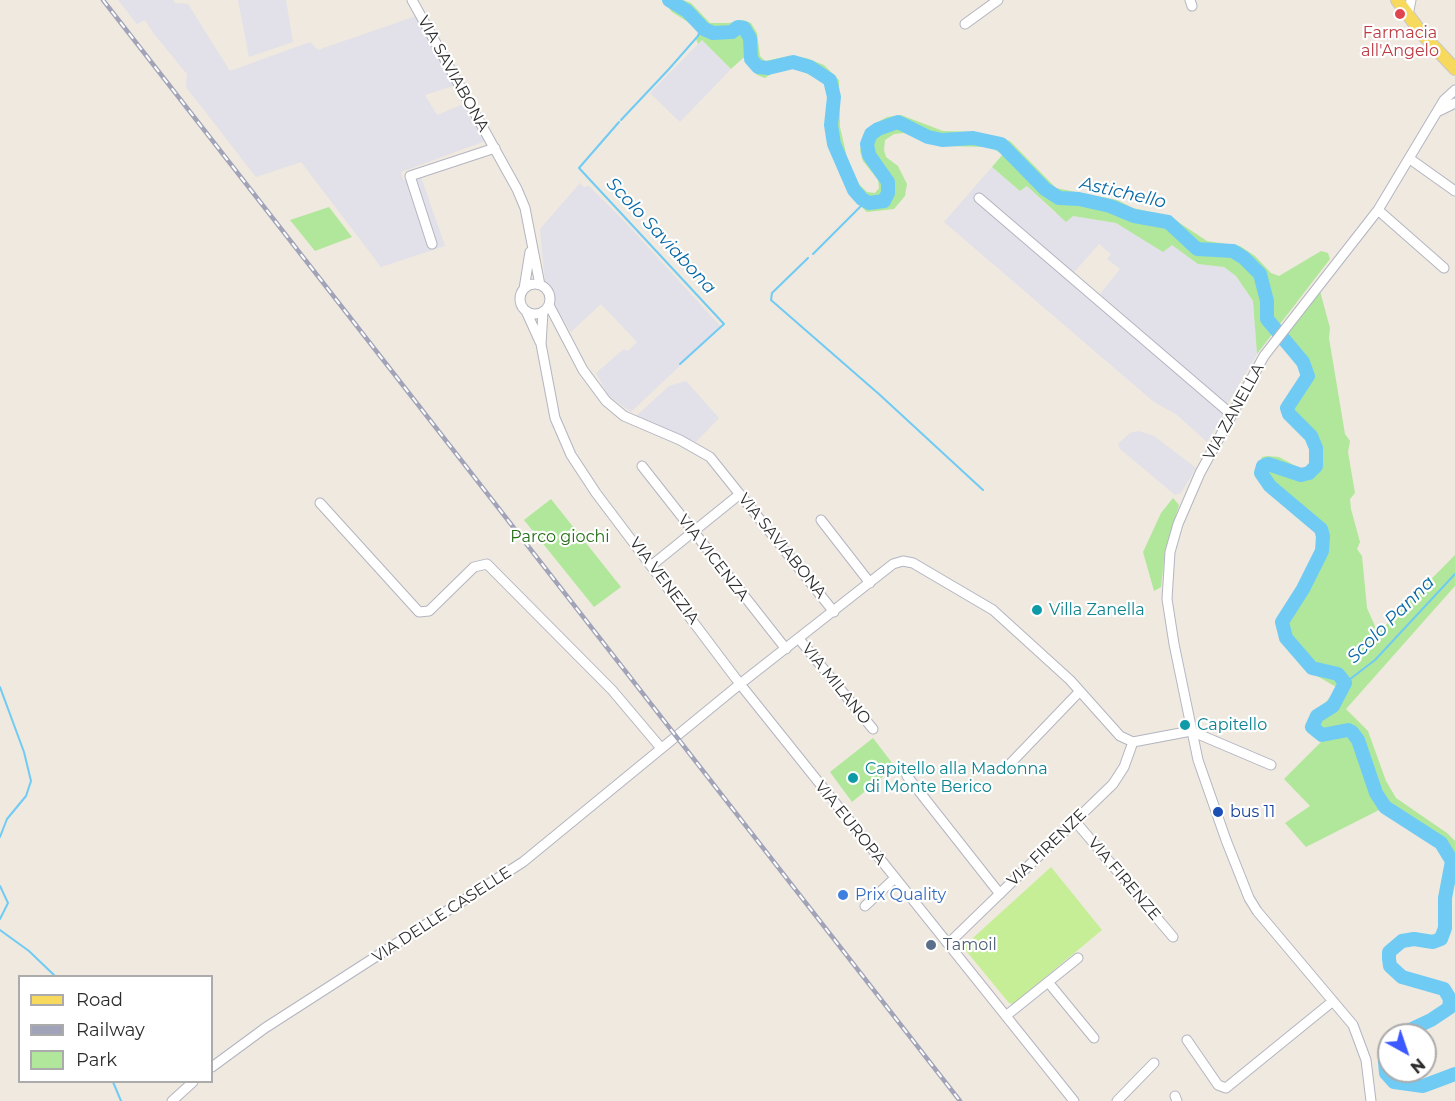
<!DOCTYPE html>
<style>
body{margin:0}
#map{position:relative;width:1455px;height:1101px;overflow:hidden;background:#efe9df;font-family:Montserrat,sans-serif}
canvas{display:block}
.legend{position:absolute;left:18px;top:975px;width:195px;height:108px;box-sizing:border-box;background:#fff;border:2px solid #ababab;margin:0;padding:8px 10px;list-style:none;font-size:18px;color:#2d2d2d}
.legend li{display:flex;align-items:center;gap:12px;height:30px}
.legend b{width:30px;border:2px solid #ababab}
.north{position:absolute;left:1377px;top:1023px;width:60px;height:60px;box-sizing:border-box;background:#fff;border:2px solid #ababab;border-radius:50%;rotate:140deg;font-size:16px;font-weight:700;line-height:24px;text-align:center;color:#2d2d2d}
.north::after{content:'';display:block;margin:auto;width:21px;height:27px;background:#3c58ff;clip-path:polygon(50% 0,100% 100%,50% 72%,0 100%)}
</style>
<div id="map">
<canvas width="1455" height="1101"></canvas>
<ul class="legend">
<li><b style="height:8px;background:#f6d95d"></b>Road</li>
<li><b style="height:8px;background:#a1a4b8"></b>Railway</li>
<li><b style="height:16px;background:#b1e79a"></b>Park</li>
</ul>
<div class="north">N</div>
</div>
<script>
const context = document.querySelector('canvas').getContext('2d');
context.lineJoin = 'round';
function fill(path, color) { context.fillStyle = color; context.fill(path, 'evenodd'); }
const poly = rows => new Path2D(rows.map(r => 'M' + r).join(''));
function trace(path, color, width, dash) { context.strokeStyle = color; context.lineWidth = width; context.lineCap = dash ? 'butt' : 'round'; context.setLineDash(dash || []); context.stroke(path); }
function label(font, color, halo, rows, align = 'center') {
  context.font = font + ' Montserrat,sans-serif'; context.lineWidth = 4.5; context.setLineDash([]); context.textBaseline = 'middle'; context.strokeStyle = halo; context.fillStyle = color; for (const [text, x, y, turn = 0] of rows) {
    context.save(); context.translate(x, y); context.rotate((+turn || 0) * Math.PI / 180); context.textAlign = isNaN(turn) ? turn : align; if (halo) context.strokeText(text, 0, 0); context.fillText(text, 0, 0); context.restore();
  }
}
const industrial = poly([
 [118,0,173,0,175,3,188,4,230,71,310,42,318,50,416,16,456,85,425,95,437,115,466,103,485,141,401,172,403,180,412,181,421,177,445,246,381,267,301,162,256,177,186,87,187,74,154,34,145,20,137,24],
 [238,0,286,0,293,42,249,57],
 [702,40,731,69,680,122,650,93],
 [992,167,1020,191,1027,186,1055,213,1116,223,1136,235,1172,244,1198,264,1224,267,1236,276,1253,301,1257,354,1226,406,1100,294,1120,269,1107,259,1111,254,1099,244,1068,279,1219,409,1223,415,1207,442,1177,415,1154,402,944,222],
 [580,183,584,187,589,186,626,223,721,327,631,412,608,395,596,373,624,349,628,351,637,342,601,304,571,332,546,293,540,229],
 [686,381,719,418,696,442,635,417,669,386],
 [1139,431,1154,436,1196,468,1181,493,1175,495,1120,449,1118,444,1130,433]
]);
const green = poly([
 [662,0,683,0,691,3,710,23,729,23,743,20,751,23,757,33,760,56,765,61,789,56,806,58,824,65,839,80,840,127,849,166,857,182,867,192,875,193,879,188,878,180,863,161,860,151,863,136,871,126,887,117,901,115,943,131,976,132,1010,141,1056,188,1117,200,1133,208,1169,216,1207,241,1240,246,1255,256,1271,273,1279,276,1321,251,1328,253,1330,259,1257,354,1253,301,1236,276,1224,267,1198,264,1172,245,1163,252,1116,223,1073,216,1066,222,1027,186,1020,191,992,167,1003,154,989,147,939,146,904,133,894,134,885,140,884,150,886,157,898,166,907,184,905,196,894,209,867,212,852,198,838,166,826,123,832,97,828,84,800,70,789,68,777,70,765,78,757,75,749,61,743,58,731,69,702,40,698,44,696,39,699,29,672,12],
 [329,207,352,237,315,251,290,220],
 [1320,291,1330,328,1329,338,1345,434,1350,441,1348,452,1355,493,1350,499,1351,509,1360,542,1357,549,1362,556,1367,608,1378,633,1455,555,1455,586,1346,709,1368,731,1386,781,1396,798,1447,833,1455,841,1455,883,1450,899,1449,935,1446,942,1435,947,1398,945,1391,956,1396,966,1392,972,1387,963,1385,948,1402,937,1432,936,1439,929,1444,885,1450,864,1447,856,1434,841,1395,815,1381,809,1306,847,1285,823,1310,806,1284,779,1324,739,1306,725,1338,688,1310,672,1285,644,1280,620,1294,602,1315,562,1320,540,1314,529,1262,483,1258,466,1262,457,1267,456,1279,457,1303,470,1312,467,1311,450,1305,433,1283,411,1286,398,1301,378,1301,368,1279,342],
 [1173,498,1179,505,1165,551,1161,587,1154,591,1143,552,1161,513],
 [551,499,621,587,594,607,524,520],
 [873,738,899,772,896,774,892,769,852,802,830,772]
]);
const pitch = poly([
 [1051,867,1102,930,1013,1004,1009,1003,963,947]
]);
const stream = poly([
 [621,120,669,69,698,36,702,27],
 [619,122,579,168,724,324,680,364],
 [813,254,866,201],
 [808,258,772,293,771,300,880,395,983,490],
 [1345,683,1375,660,1455,574],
 [0,687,24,752,31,781,26,796,7,819,0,837],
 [1452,861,1455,860],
 [0,886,8,903,0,919],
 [0,930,29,951,55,976],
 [113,1082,121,1101]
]);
const river = poly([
 [669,0,687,11,704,29,713,33,732,32,738,27,744,28,750,38,751,59,758,67,768,68,793,62,810,67,830,80,834,97,831,125,834,144,854,190,862,199,869,203,884,201,888,193,888,182,869,155,867,144,871,134,878,129,898,122,928,137,942,140,973,138,1001,144,1045,189,1059,198,1079,199,1110,206,1134,216,1168,222,1197,249,1233,251,1244,258,1260,274,1267,301,1267,319,1303,362,1308,376,1287,408,1289,414,1311,436,1316,448,1316,466,1309,473,1301,475,1268,464,1263,466,1261,473,1270,486,1321,529,1323,536,1322,551,1303,589,1282,622,1286,638,1312,668,1338,674,1345,683,1333,706,1317,716,1312,727,1322,735,1348,730,1352,732,1358,740,1376,793,1385,807,1441,843,1452,861,1445,898,1445,928,1441,939,1433,942,1414,939,1402,941,1389,952,1389,959,1390,966,1402,977,1444,989,1450,999,1449,1008,1431,1020,1399,1035],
 [1389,1043,1385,1062,1386,1073,1394,1082,1423,1086,1455,1074]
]);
const minor = poly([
 [412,0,517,189,525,208,540,285],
 [1190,0,1192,6],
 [1408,15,1411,0],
 [965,24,998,0],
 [1439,111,1455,103],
 [1410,159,1455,191],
 [979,198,1231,414],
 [1378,210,1444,268],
 [432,244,410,176,495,148],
 '520 299a15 15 0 1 1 30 0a15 15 0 1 1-30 0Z',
 [524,289,530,252],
 [549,305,583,370,606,401,624,416,680,440,710,457,834,612],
 [526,311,540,342],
 [543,312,541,344,555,418,571,455,596,493,740,684,1074,1101],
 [642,466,786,649],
 [320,503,419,612,429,611,474,567,487,564,612,690,661,748],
 [821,520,870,583],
 [652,565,740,494],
 [799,639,873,729],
 [1008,766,1080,691],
 [907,776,1000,894],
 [1075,821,1173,937],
 [865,906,895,878],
 [948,944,1113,784,1124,767,1133,742],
 [1048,982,1094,1038],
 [1007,1015,1078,958],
 [1187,1040,1218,1085,1226,1088,1333,1001],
 [212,1067,265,1028,523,862,740,684,893,564,903,561,913,563,993,610,1070,680,1120,736,1133,742,1191,731,1271,765],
 [1175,1096,1177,1101],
 [172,1101,193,1082],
 [1117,1101,1154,1063],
 [1371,1101,1366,1060,1353,1025,1257,911,1249,898,1226,840,1198,760,1174,644,1167,599,1170,552,1178,524,1200,473,1264,356,1378,210,1444,100,1455,90]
]);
const major = poly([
 [1397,0,1423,35,1455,69]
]);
const rail = poly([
 [103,0,960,1101]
]);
const markers = [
 [1400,14,6,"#e0444e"],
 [1037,610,6,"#0f9aa8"],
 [1185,725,6,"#0f9aa8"],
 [853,778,6,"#0f9aa8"],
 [1218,812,6,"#1a4fb4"],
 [843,895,6,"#3f7fe0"],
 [931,945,6,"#5c6f8a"]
];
const healthNames = [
 ["Farmacia",1400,33],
 ["all'Angelo",1400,51]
];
const streetNames = [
 ["VIA SAVIABONA",453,74,61],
 ["VIA ZANELLA",1234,412,-61],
 ["VIA SAVIABONA",782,546,51],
 ["VIA VICENZA",713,558,52],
 ["VIA VENEZIA",664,581,53],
 ["VIA MILANO",836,684,51],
 ["VIA EUROPA",850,823,51],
 ["VIA FIRENZE",1047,848,-44],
 ["VIA FIRENZE",1124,879,50],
 ["VIA DELLE CASELLE",442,915,-33]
];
const parkNames = [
 ["Parco giochi",560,537]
];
const cultureNames = [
 ["Villa Zanella",1049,610],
 ["Capitello",1197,725],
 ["Capitello alla Madonna",865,769],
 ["di Monte Berico",865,787]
];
const transitNames = [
 ["bus 11",1230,812]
];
const shopNames = [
 ["Prix Quality",855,895]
];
const serviceNames = [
 ["Tamoil",943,945]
];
const waterNames = [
 ["Astichello",1123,193,13],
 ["Scolo Saviabona",661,236,47],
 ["Scolo Panna",1391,620,-45]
];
fill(industrial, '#e2e0e8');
fill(green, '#b1e79a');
fill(pitch, '#c5ee96');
trace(stream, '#70cbf4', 2);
trace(river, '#70cbf4', 14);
trace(minor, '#b3b5c1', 11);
trace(major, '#c8c8c8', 14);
trace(minor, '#fff', 9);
trace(major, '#f6d95d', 12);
trace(rail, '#a1a4b8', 4.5);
trace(rail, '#fff', 2, [7]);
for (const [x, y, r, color] of markers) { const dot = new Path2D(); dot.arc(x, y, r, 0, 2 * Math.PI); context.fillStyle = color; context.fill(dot); trace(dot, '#fff', 2); }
label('16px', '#be3a42', '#fff', healthNames);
label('16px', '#2d2d2d', '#fff', streetNames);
label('16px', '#266f18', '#fff', parkNames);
label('16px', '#0d838f', '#fff', cultureNames, 'left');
label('16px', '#164399', '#fff', transitNames, 'left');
label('16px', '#366cbe', '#fff', shopNames, 'left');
label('16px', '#4e5e75', '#fff', serviceNames, 'left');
label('italic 18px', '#0869a6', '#fff', waterNames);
</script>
